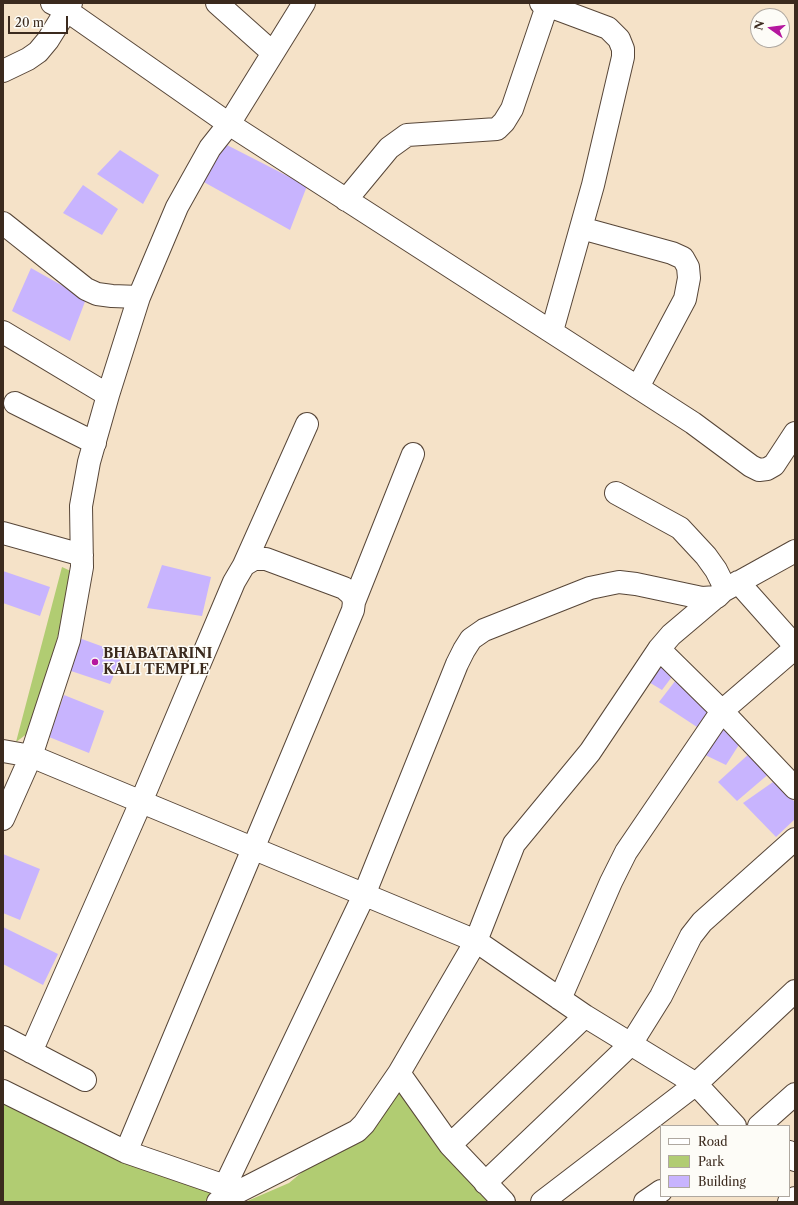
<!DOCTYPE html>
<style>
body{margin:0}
#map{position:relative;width:798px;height:1205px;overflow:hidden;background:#f5e2c8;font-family:"Libre Caslon Text",serif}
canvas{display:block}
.frame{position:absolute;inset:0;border:4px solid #3b2a1e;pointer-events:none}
.legend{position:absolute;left:660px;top:1125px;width:130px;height:72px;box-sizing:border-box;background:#fdfcf7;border:1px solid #afa8a0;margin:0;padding:5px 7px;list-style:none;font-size:12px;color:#3b2a1e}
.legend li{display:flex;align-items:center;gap:8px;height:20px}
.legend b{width:20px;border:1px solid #afa8a0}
.north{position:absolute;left:750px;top:8px;width:40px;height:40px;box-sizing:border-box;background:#fdfcf7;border:1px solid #afa8a0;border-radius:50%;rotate:284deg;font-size:11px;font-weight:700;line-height:16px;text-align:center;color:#3b2a1e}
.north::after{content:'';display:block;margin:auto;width:14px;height:18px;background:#b5179e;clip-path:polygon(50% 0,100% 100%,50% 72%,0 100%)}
.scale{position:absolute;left:8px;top:16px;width:60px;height:18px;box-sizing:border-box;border:2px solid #3b2a1e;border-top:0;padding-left:5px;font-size:12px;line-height:14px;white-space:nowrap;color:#3b2a1e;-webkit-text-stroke:3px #fdfcf7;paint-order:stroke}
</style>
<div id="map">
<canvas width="798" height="1205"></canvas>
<div class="frame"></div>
<ul class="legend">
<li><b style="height:5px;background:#fff"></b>Road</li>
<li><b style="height:11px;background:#b1cc72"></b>Park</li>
<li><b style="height:11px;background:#c8b4fe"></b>Building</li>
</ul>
<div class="north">N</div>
<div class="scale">20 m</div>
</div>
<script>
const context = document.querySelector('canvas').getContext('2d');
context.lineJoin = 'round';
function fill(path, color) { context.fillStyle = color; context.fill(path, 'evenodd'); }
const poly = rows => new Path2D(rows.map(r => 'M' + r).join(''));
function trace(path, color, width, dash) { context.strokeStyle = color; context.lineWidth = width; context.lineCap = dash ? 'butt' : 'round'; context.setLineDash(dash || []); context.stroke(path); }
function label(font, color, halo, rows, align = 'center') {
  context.font = font + ' "Libre Caslon Text",serif'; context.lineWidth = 3; context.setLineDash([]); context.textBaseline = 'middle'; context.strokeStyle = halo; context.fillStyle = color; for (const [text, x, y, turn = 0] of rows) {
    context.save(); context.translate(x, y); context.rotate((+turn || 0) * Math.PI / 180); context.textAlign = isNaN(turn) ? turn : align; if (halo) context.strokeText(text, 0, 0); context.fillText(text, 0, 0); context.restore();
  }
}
const green = poly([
 [62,567,75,573,32,730,16,742],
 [395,1087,506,1202,245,1202,289,1183,337,1143],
 [3,1101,54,1125,214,1194,204,1202,3,1202]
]);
const building = poly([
 [225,144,307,186,290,230,202,181],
 [120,150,159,175,143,204,97,174],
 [83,185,118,209,102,235,63,213],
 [31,268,86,299,70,341,12,311],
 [162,565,211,577,202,616,147,608],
 [3,571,50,587,40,616,3,603],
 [79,638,123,654,110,684,68,670],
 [659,655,677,670,662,690,642,678],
 [679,676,712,706,697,727,659,702],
 [64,695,104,711,89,753,49,737],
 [716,726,742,740,726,765,699,752],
 [751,752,771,772,737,801,718,782],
 [773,782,795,802,795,819,776,837,743,803],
 [3,854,40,869,20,920,3,913],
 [3,927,58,954,43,985,3,964]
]);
const minor = poly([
 [52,3,66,10,229,124,693,423,751,466,759,470,767,469,774,465,795,433],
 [217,3,273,53],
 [541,3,608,28,619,39,623,49,623,57,593,185,552,331],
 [3,71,28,59,38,52,48,40,71,3],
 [346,200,389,148,407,135,497,129,504,122,512,109,547,6],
 [3,223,86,289,97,294,112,296,139,297],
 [581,228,672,253,683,258,688,267,689,278,685,299,638,387],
 [3,332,108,395],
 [15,403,95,443],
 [3,533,82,555],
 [244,565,307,424],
 [738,582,795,646],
 [354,602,413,454],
 [659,649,722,711,795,788],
 [3,751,31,756,476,941,585,1016,696,1084,735,1126],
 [3,819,31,756,69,640,82,567,81,506,89,462,108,395,139,297,177,207,210,148,229,124,304,3],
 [560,999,611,882,626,852,722,711,795,648],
 [3,1037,85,1080],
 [31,1052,141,802,234,582,244,565,254,559,266,559,344,588,352,595,354,602,353,610,126,1152,225,1186,364,895,457,664,464,650,471,639,484,630,590,588,609,584,619,582,636,584,702,598,717,597,723,591,725,588,716,570,706,556,680,528,616,493],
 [399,1073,450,1145,585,1016],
 [3,1091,126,1152],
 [759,1126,795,1094],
 [450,1145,504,1202],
 [789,1152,795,1160],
 [485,1183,631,1044,661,996,691,936,702,922,795,839],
 [218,1202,357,1131,364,1124,399,1073,476,941,514,844,590,752,659,649,671,635,723,591,795,551],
 [542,1202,696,1084,795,991],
 [645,1202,661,1191],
 [789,1202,795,1198]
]);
const markers = [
 [95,662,4,"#b5179e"]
];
const poiNames = [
 ["BHABATARINI",103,654],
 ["KALI TEMPLE",103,670]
];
fill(green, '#b1cc72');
fill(building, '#c8b4fe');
trace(minor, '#574638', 24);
trace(minor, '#fff', 22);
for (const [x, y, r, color] of markers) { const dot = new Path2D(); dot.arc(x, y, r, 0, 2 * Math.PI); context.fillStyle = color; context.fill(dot); trace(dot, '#fdfcf7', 1.5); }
label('bold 14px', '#3b2a1e', '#fdfcf7', poiNames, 'left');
</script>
